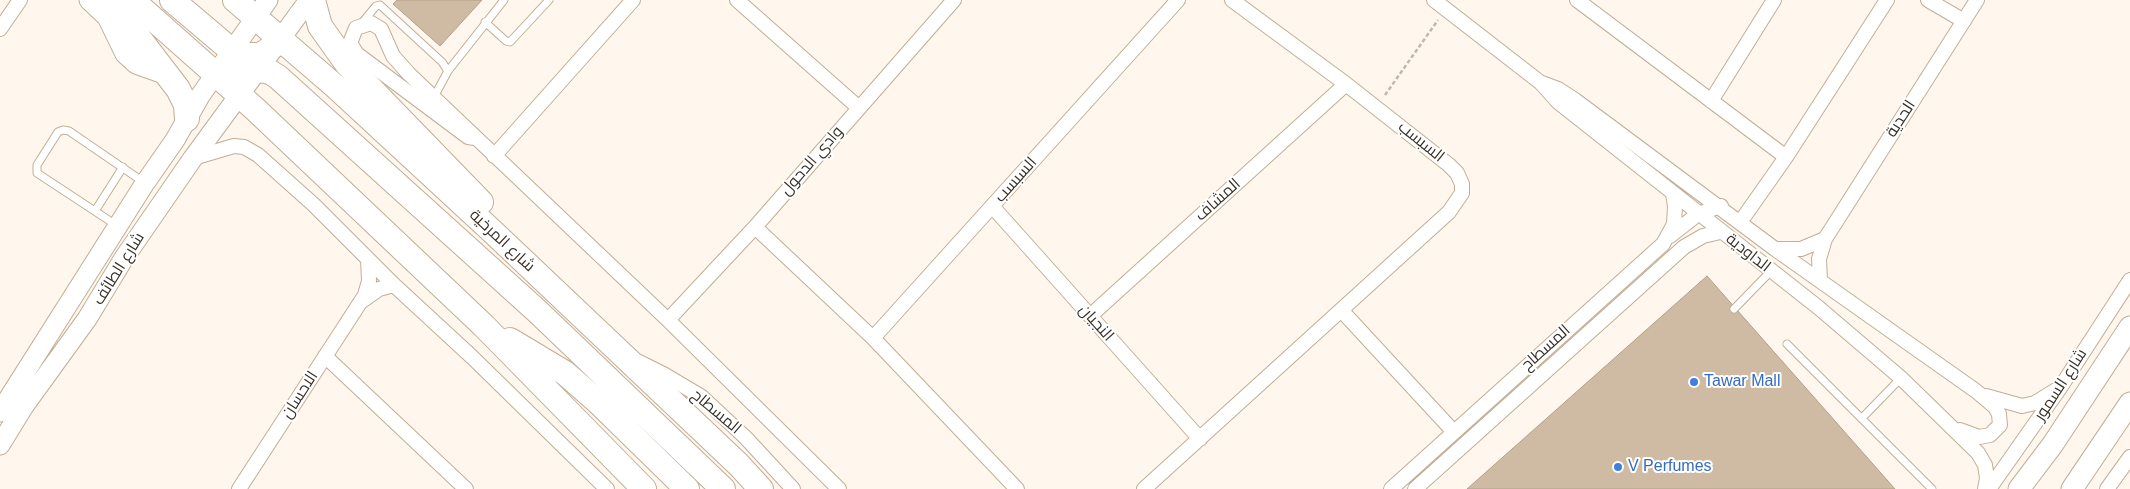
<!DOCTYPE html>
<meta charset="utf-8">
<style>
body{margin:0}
canvas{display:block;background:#fff7ed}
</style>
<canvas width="2130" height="489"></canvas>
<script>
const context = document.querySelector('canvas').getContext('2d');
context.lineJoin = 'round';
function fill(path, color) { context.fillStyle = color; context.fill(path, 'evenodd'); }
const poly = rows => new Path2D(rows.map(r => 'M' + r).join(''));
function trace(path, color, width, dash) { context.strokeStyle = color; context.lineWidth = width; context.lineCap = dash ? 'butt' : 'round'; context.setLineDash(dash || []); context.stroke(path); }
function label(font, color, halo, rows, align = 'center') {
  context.font = font + ' Helvetica,Cairo,sans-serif'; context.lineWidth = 4; context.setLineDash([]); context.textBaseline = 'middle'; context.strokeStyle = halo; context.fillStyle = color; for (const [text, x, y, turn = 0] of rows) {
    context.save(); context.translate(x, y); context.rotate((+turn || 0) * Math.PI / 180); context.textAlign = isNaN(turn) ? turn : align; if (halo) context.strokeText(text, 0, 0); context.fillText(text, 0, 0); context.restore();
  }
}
const building = poly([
 [397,0,482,0,440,46,393,4,397,0],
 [1707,276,1895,489,1467,489,1707,276]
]);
const path = poly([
 [1385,95,1438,20]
]);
const lane = poly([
 [485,22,506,41,510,42,549,0],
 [361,24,376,6,380,5,442,62,448,71,434,97],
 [448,71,504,0],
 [95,211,123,167],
 [116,225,37,173,37,165,58,132,63,130,69,131,145,183],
 [1734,309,1771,271],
 [1787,344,1932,489],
 [1862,418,1901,378]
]);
const street = poly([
 [737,0,859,108],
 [1434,0,1541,83,1558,102,1819,308,1901,378,1978,453,1985,465,1987,478,1985,489],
 [1577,0,1786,157],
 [1928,0,1964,21],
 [0,29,20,0],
 [1542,83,1558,89,1575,100,1775,249,1976,391,1995,407,1999,414,2000,425,1990,435,1979,437,1960,430],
 [1711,101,1774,0],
 [475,138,468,137,357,54,350,43,356,28,371,23,381,29,393,56,409,74,668,320,839,489],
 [494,156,633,0],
 [193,158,234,146,244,147,258,155,314,205,394,285,472,357,607,489],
 [992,206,1200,439],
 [1741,221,1786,157,1887,0],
 [755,227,873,338,1017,489],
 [1670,236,1698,214,1721,206],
 [1775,249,1801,249,1825,239],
 [1820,280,1819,259,1825,239,1977,0],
 [362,301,379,289,394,285],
 [1342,311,1453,431],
 [1090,316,1346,84],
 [668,320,755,227,954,0],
 [873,338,1178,0],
 [325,356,466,489],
 [639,362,665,375,702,397,746,438,793,489],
 [1986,396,2022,406,2035,403,2056,390],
 [239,489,365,295,369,281,368,259],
 [1144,489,1449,212,1462,193,1462,184,1457,173,1449,165,1346,84,1232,0],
 [1391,489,1663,244,1674,224,1675,206,1673,194],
 [1415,489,1684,247,1703,236,1720,232],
 [1989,489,2060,388,2130,280],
 [2107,489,2130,457]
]);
const secondary = poly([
 [89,0,107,17,125,54,136,64,167,75],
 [0,412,145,183,175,140,200,96,268,0],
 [0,445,24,406,87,319,124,258,193,158,309,0]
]);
const primary = poly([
 [2019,489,2053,444,2130,327],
 [2072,489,2130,403]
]);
const highway = poly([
 [110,0,178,89,186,105,187,119],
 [132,0,255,109,484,326,644,489],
 [172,0,231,50,241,55,261,55,280,41],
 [235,0,336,87,494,233,739,465,761,489],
 [313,0,320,26,347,64,481,202],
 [216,74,248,68,270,72,278,77,537,311,723,489],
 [510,340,565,373,598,402,687,489]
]);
const markers = [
 [1694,382,5,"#3f7fe0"],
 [1618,467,5,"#3f7fe0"]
];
const streetNames = [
 ["الحدية",1901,119,-57],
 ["السبسب",1421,142,39],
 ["وادي الدحول",812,161,-49],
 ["السبسب",1016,180,-48],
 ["المشاف",1218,200,-42],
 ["شارع المرخية",502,241,43],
 ["الداودية",1748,253,38],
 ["شارع الطائف",119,269,-58],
 ["النجيان",1096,323,48],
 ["المسطاح",1546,348,-42],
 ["شارع السمور",2061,385,-57],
 ["الاحسان",300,395,-57],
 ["المسطاح",716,412,40]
];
const shopNames = [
 ["Tawar Mall",1704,382],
 ["V Perfumes",1628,467]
];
fill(building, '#cfbba3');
trace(building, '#b3a088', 1);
trace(lane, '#c1ae95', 9);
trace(street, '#c1ae95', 16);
trace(secondary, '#c1ae95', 21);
trace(primary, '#c1ae95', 23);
trace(highway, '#c1ae95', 26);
trace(path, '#c0b8af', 2.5, [4, 2.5]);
trace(lane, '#fff', 7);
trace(street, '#fff', 14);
trace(secondary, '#fff', 19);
trace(primary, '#fff', 21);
trace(highway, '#fff', 24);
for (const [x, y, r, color] of markers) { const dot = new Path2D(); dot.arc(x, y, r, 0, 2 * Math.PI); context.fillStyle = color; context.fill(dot); trace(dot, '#fff', 2); }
label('16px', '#383027', '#fff', streetNames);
label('16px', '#366cbe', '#fff', shopNames, 'left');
</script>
